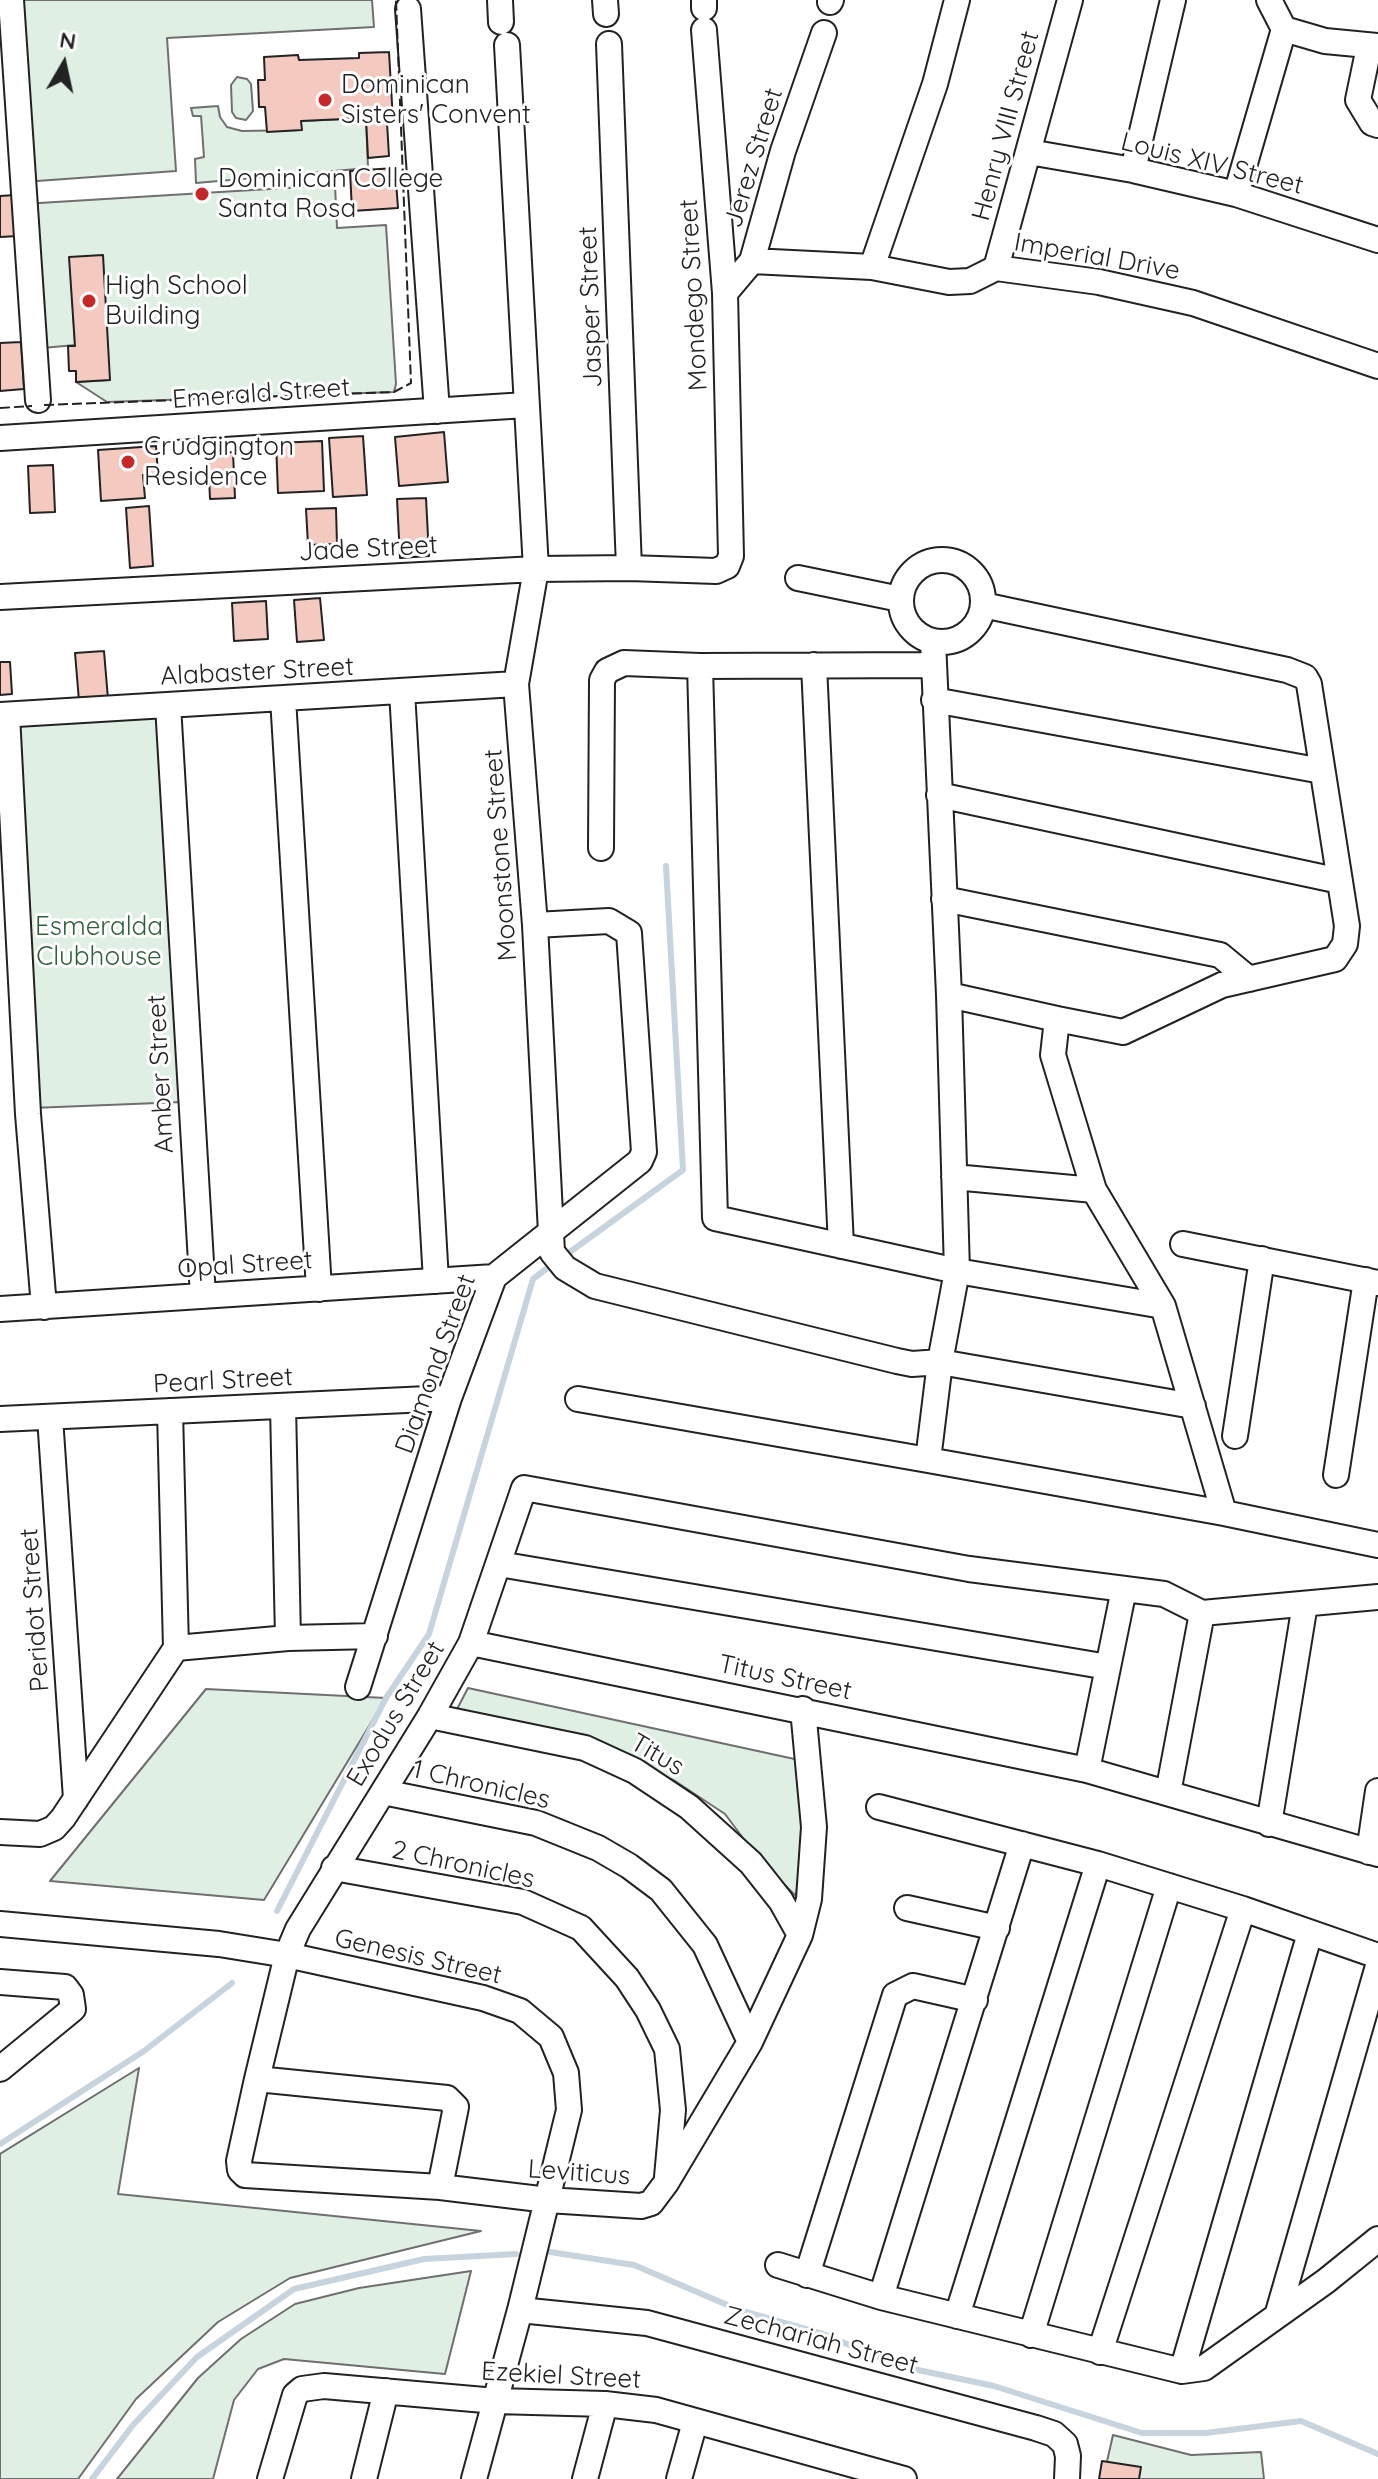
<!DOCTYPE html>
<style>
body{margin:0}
#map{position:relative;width:1378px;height:2479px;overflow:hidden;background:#fff;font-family:Quicksand,sans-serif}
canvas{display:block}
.north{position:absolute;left:24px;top:24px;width:80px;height:80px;-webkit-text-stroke:6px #fff;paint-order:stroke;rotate:9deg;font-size:22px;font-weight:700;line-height:32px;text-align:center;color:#222}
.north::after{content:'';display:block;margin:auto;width:28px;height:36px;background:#222;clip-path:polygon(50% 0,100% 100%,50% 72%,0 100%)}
</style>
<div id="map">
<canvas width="1378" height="2479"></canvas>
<div class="north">N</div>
</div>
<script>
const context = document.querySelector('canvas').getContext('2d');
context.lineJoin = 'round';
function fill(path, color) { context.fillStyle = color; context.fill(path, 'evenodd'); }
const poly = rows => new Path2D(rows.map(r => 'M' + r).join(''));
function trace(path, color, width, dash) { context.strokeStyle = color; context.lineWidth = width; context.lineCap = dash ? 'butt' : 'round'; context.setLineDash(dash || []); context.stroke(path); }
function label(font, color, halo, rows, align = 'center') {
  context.font = font + ' Quicksand,sans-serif'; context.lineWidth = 6; context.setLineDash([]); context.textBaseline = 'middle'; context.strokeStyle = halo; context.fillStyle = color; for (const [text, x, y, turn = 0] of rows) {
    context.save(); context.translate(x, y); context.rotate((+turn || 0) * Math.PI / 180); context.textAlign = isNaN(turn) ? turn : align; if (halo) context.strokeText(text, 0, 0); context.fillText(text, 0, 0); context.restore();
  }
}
const green = poly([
 [12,0,372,0,374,27,167,38,176,171,23,182,12,0],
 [237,77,247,79,251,84,253,111,246,120,236,118,232,112,231,85,237,77],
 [218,106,220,117,227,127,242,131,301,130,301,121,366,118,368,168,196,183,195,159,204,157,201,116,193,116,191,108,218,106],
 [335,185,337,228,386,225,396,384,394,392,107,402,76,382,110,380,70,257,75,345,32,349,23,204,335,185],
 [163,712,183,1102,32,1108,12,724,163,712],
 [468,1688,799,1760,803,1833,796,1896,761,1862,725,1814,675,1781,587,1742,456,1711,468,1688],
 [206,1689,386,1698,264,1900,50,1881,206,1689],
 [139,2068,118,2194,481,2231,290,2278,218,2322,136,2399,78,2479,0,2479,0,2154,139,2068],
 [471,2271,445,2374,284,2359,258,2369,234,2400,213,2479,117,2479,198,2378,241,2339,295,2304,359,2288,471,2271],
 [1113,2435,1191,2455,1261,2452,1264,2479,1103,2479,1113,2435]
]);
const stream = poly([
 [563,1257,683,1170,666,866],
 [277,1911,386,1698,429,1634,533,1279,554,1263],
 [0,2144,144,2051,232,1983],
 [550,2252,634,2265,739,2310,823,2334,899,2366,994,2386,1142,2433,1206,2433,1301,2421,1378,2454],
 [92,2479,133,2425,197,2357,294,2289,424,2259,516,2254]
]);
const building = poly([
 [389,52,393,121,387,123,389,156,368,158,366,118,301,121,302,130,267,132,265,107,259,107,258,80,265,80,264,57,298,55,299,60,359,58,359,53,389,52],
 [395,168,398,208,352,211,350,171,395,168],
 [15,195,18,236,0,237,0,196,15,195],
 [103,255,110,380,76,382,76,371,69,371,68,346,75,346,69,257,103,255],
 [21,342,24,389,0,391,0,343,21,342],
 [444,432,448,482,399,486,395,437,444,432],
 [363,436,367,495,333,497,329,438,363,436],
 [322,441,324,491,278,493,276,443,322,441],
 [156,446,158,474,143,475,145,498,101,501,98,450,156,446],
 [233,452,235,498,210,499,208,453,233,452],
 [53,465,55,512,30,513,28,466,53,465],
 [426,498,429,556,400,558,397,499,426,498],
 [149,506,153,566,130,568,126,508,149,506],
 [336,508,337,544,308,545,306,509,336,508],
 [320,598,324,640,297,642,294,600,320,598],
 [266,601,268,639,234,641,232,603,266,601],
 [104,651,108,699,79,701,75,653,104,651],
 [0,662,10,662,12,694,0,695,0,662],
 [1102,2461,1141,2467,1139,2479,1099,2479,1102,2461]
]);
const minor = poly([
 [11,0,38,400],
 [500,0,501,22],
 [605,0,606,14],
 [704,0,704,8],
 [1269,0,1284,29,1325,41,1378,46],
 [830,2,831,0],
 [408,9,437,411],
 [609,44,629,568],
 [507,45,536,569,516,684,535,925,552,1252,565,1268,595,1286,897,1361,912,1364,940,1362,957,1271,949,995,933,641],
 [1369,47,1358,100,1372,123,1378,125],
 [1029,152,1133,170,1236,194,1378,240],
 [1133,170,1173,0],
 [1236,194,1284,29],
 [752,261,872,267,949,282,970,281,996,268,1099,282,1193,303,1378,366],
 [872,267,935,84,957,0],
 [996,268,1070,0],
 [725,293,752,261,783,151,824,33],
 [0,438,526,405],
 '901 601a41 41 0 1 1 82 0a41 41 0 1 1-82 0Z',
 [798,578,900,599],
 [0,597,536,569,629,568,716,571,727,566,731,556,725,293,704,30],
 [814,665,841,1246],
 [700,666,715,1218,957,1271,1163,1306],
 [402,691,436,1281],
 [283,698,319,1289],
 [934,700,1322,771],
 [168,705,203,1296],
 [0,715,516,684],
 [7,715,28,1114,44,1307],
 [939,795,1340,881],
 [601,848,602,680,607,671,624,663,700,666,933,665],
 [944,899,1220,955,1249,979],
 [949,995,1057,1019],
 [954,1177,1094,1190],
 [1183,1244,1378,1283],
 [0,1309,494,1277],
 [578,1399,928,1460,940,1362,1193,1406],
 [283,1406,288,1638],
 [170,1411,176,1648],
 [50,1417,76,1799],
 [0,1419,449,1398],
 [1235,1436,1262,1259],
 [928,1460,1224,1513,1163,1306,1094,1190,1053,1055,1057,1019,1123,1032,1222,985,1335,959,1345,944,1347,926,1309,684,1305,677,1287,670,983,605],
 [1336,1475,1366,1280],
 [1224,1513,1378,1545],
 [499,1564,1108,1667],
 [471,1643,1087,1770,1378,1854],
 [358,1687,449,1398,494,1277,640,1161,644,1152,629,933,609,921,535,925],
 [803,1709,814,1827,809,1899,800,1935,750,2042,666,2183,651,2203,641,2206,548,2200,440,2187,245,2175,240,2170,239,2161,257,2079,287,1955,298,1929,430,1716,471,1643,524,1488,969,1569,1164,1594,1202,1613,1378,1597],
 [430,1716,585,1748,635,1771,689,1807,751,1863,781,1901,800,1935],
 [1087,1770,1124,1589],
 [383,1792,536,1823,598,1848,629,1866,661,1890,705,1945,750,2042],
 [1168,1793,1202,1613],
 [879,1807,1098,1864,1243,1909,1378,1956],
 [1269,1824,1305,1604],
 [0,1832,40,1834,54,1828,63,1818,176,1648,288,1638,375,1636],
 [1369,1852,1378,1791],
 [334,1868,523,1902,581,1928,627,1978,648,2010,667,2049,673,2110,667,2177],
 [907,1908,997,1928],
 [0,1924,219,1944,287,1955,483,1998,520,2011,551,2037,566,2073,569,2110,520,2310,474,2479],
 [0,1982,65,1987,71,1995,73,2009,0,2069],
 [257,2079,447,2098,456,2107,440,2187],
 [778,2265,881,2297,1182,2371,1204,2368,1326,2281,1378,2239],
 [807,2275,895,1995,913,1986,975,2000],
 [881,2297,1022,1844],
 [520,2310,647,2323,1036,2428,1054,2434,1065,2444,1068,2456,1067,2479],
 [957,2316,1098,1864],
 [1277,2316,1378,1966],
 [1031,2335,1169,1886],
 [1100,2352,1243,1909],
 [1182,2371,1310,1933],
 [270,2479,295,2395,302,2389,324,2386,496,2401,605,2404,656,2410,904,2479],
 [364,2479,386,2391],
 [585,2479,605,2404],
 [679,2479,695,2422]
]);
const fence = poly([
 [44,405,394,392,411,383,396,0],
 [0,408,32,406]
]);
const markers = [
 [325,100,8,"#c62828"],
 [202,194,8,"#c62828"],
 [89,301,8,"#c62828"],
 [128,462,8,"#c62828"]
];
const poiNames = [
 ["Dominican",341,85],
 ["Sisters' Convent",341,115],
 ["Dominican College",218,179],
 ["Santa Rosa",218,209],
 ["High School",105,286],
 ["Building",105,316],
 ["Crudgington",144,447],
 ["Residence",144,477]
];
const streetNames = [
 ["Henry VIII Street",1006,126,-75],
 ["Jerez Street",754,158,-73],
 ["Louis XIV Street",1212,164,14],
 ["Imperial Drive",1097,257,10],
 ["Mondego Street",694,295,-93],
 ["Jasper Street",591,307,-92],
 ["Emerald Street",261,394,-4],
 ["Jade Street",368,549,-3],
 ["Alabaster Street",257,672,-3],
 ["Moonstone Street",501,855,-94],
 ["Amber Street",161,1074,-93],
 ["Opal Street",245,1265,-4],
 ["Diamond Street",436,1364,-70],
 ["Pearl Street",223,1381,-3],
 ["Peridot Street",35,1610,-94],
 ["Titus Street",785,1678,12],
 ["Exodus Street",396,1714,-59],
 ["Titus",657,1755,30],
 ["1 Chronicles",481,1785,13],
 ["2 Chronicles",463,1865,12],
 ["Genesis Street",418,1957,13],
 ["Leviticus",579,2173,4],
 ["Zechariah Street",821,2341,15],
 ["Ezekiel Street",561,2376,3]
];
const parkNames = [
 ["Esmeralda",99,927],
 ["Clubhouse",99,957]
];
fill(green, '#e0efe3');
trace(green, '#6f6f6f', 2);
trace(stream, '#c7d3dd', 6);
fill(building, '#f3c9c0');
trace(building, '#222', 2);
trace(minor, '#222', 28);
trace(minor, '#fff', 24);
trace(fence, '#222', 2, [10, 4]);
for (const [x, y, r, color] of markers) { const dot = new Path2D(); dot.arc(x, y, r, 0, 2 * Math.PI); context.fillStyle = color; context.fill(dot); trace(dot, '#fff', 3); }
label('26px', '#222', '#fff', poiNames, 'left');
label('26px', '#222', '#fff', streetNames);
label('26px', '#2f5e38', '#fff', parkNames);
</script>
